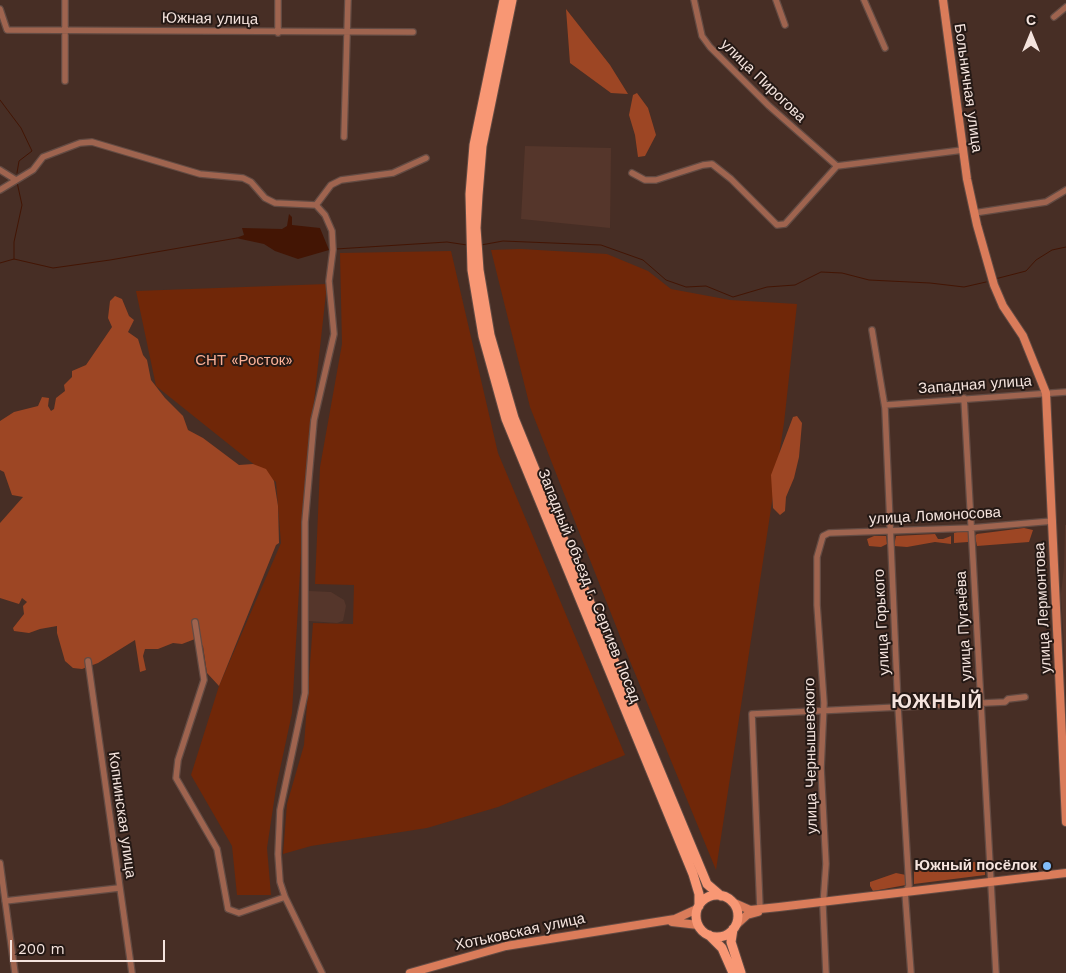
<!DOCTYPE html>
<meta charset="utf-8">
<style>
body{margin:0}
#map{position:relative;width:1066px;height:973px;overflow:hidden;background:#472e25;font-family:"Work Sans",sans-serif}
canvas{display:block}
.north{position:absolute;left:1006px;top:10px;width:50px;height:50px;-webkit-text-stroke:4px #251915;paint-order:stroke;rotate:0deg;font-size:14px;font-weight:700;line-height:20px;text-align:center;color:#f5e4de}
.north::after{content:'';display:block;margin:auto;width:18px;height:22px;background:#f5e4de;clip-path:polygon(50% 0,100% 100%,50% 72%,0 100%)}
.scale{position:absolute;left:10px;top:940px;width:155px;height:22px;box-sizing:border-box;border:2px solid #f5e4de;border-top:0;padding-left:6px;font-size:15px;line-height:18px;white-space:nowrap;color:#f5e4de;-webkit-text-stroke:4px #251915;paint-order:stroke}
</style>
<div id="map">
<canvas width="1066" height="973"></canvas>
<div class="north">С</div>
<div class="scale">200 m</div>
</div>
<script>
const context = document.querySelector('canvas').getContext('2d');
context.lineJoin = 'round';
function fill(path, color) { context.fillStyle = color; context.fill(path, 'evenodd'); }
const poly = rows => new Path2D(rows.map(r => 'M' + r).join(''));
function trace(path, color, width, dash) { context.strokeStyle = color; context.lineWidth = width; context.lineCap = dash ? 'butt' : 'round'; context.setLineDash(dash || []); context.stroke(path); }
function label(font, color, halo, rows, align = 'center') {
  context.font = font + ' "Work Sans",sans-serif'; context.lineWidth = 4; context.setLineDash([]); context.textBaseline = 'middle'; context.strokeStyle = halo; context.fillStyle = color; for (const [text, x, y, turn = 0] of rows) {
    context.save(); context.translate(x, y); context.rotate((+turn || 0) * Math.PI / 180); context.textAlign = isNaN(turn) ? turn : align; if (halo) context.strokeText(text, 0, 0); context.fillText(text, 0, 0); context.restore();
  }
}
const built = poly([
 [525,146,611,148,610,228,521,219],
 [1065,525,1066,525,1066,677,1061,594,1064,567],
 [309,591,331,592,344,600,346,606,343,621,337,623,309,621]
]);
const green = poly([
 [521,249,607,254,648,271,671,289,730,300,797,304,784,423,716,870,625,649,530,407,491,250],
 [451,251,498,453,625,755,498,807,427,828,311,846,283,854,287,804,304,745,313,623,353,624,354,585,315,584,320,467,342,344,340,253],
 [327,284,305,483,292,713,276,788,267,848,271,895,237,895,232,846,191,775,219,686,281,543,276,482,156,386,136,291]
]);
const forest = poly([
 [566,9,610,65,628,94,611,93,570,63],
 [637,93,648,108,656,135,645,156,638,157,635,135,629,115,633,95],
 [115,296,122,299,129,316,134,320,128,332,138,339,143,355,147,360,151,380,165,398,183,416,188,430,203,438,239,465,253,464,266,469,274,481,278,506,279,543,276,545,219,686,207,673,203,646,195,639,182,644,173,643,158,649,145,649,143,656,146,670,140,672,135,640,98,663,82,669,73,668,65,661,57,633,57,626,40,629,29,633,14,631,13,628,24,614,23,606,27,602,22,598,19,604,0,598,0,523,23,497,12,495,4,472,0,470,0,421,14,412,38,406,42,397,49,398,48,406,51,411,54,409,56,398,65,391,64,385,72,377,72,371,86,365,112,327,108,318,110,301],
 [797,416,802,423,799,457,794,478,786,497,785,511,780,515,773,508,771,475,793,417],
 [1024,528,1033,530,1029,542,977,546,975,536,977,534],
 [960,531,968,532,968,542,954,543,954,533],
 [935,534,938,539,943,539,951,536,951,544,935,542,907,547,894,546,896,536],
 [874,536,886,536,887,544,881,547,869,546,867,539],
 [975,862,985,863,985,875,914,884,914,868],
 [896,873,906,875,906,885,873,891,870,886,870,882]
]);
const water = poly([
 [289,214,292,217,292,225,320,228,329,250,298,259,275,251,264,244,236,238,244,235,242,228,282,229,287,226]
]);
const stream = poly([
 [0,100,21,128,32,151,19,161,17,173],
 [481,245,503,241,601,245,643,260,666,280,686,287,706,286,733,297,767,287,795,285,821,272,842,273,869,280,930,283,964,287,986,282],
 [336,249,447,242,467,245],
 [14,259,14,242,22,205,17,182],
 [0,263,14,259,53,268,110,260,237,238],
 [995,279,1026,271,1036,260,1052,250,1066,247]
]);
const street = poly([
 [694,0,702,36,710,47,769,106,837,166],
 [776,0,785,25],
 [864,0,885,48],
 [0,9,7,30,413,32],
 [1054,17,1066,7],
 [278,33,278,0],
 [65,81,65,0],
 [344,137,348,0],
 [837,166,963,150],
 [0,170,16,180],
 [632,173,645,180,656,180,703,165,712,164,731,179,777,225,785,224,837,166],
 [0,190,33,170,43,157,80,143,92,142,200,174,243,178,251,182,265,198,275,203,316,205,325,215,332,231,333,250,329,281,334,334,314,420,305,522,305,693,280,810,278,854,280,882,285,897,322,973],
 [316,205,331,185,341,180,393,173,426,158],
 [974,213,1046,202,1066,190],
 [872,330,885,408,898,707,909,886,905,892,911,973],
 [964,398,996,973],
 [885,405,1066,392],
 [195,622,204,680,178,760,176,778,217,849,228,909,239,913,285,897],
 [88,661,132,973],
 [0,863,15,973],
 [5,901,119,888],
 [760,909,752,714,1005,702,1008,699,1025,697],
 [826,973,823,906,826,864,821,768,824,703,817,605,817,557,823,536,829,533,971,528,1053,521]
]);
const secondary = poly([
 [943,0,967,179,977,225,994,285,1003,306,1023,336,1046,393,1066,822],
 [732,902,750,910,779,907,1066,873],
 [672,922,698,925],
 [736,925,747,915,758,912],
 [410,973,506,946,675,919,697,909]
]);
const primary = poly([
 [504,0,474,145,470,194,472,270,483,336,506,419,693,874,699,894,699,906],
 [512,0,482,146,478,195,476,228,479,270,490,335,514,418,551,509,707,884,721,896],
 '696 916a21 21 0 1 1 42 0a21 21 0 1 1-42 0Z',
 [733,929,731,942,741,973],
 [709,935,722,948,733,973]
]);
const markers = [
 [1047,866,5,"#81bcfa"]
];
const streetNames = [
 ["Южная улица",210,19,1],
 ["улица Пирогова",763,81,44],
 ["Больничная улица",968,88,82],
 ["Западная улица",975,385,-4],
 ["улица Ломоносова",935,516,-3],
 ["Западный объезд г. Сергиев Посад",589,586,68],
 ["улица Лермонтова",1043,608,-93],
 ["улица Горького",882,622,-93],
 ["улица Пугачёва",964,626,-93],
 ["улица Чернышевского",811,756,-91],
 ["Копнинская улица",122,815,82],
 ["Хотьковская улица",520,932,-12]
];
const parkNames = [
 ["СНТ «Росток»",244,361]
];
const poiNames = [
 ["Южный посёлок",1037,866]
];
const districtNames = [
 ["ЮЖНЫЙ",937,702]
];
fill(built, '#55362b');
fill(green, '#702708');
fill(forest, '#9d4624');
fill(water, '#431504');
trace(stream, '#431504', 1);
trace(street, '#634b43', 8);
trace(secondary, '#634b43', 10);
trace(primary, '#634b43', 11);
trace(street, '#9f644f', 5.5);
trace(secondary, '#da7c5a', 8);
trace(primary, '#f89774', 9);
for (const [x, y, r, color] of markers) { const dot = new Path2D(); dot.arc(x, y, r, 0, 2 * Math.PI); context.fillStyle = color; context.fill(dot); trace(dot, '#251915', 2); }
label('15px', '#f5e4de', '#251915', streetNames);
label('15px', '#fbb197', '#251915', parkNames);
label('bold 15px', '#f5e4de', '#251915', poiNames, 'right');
context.letterSpacing = '1px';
label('bold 20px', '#f5e4de', '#251915', districtNames);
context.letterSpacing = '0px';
</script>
